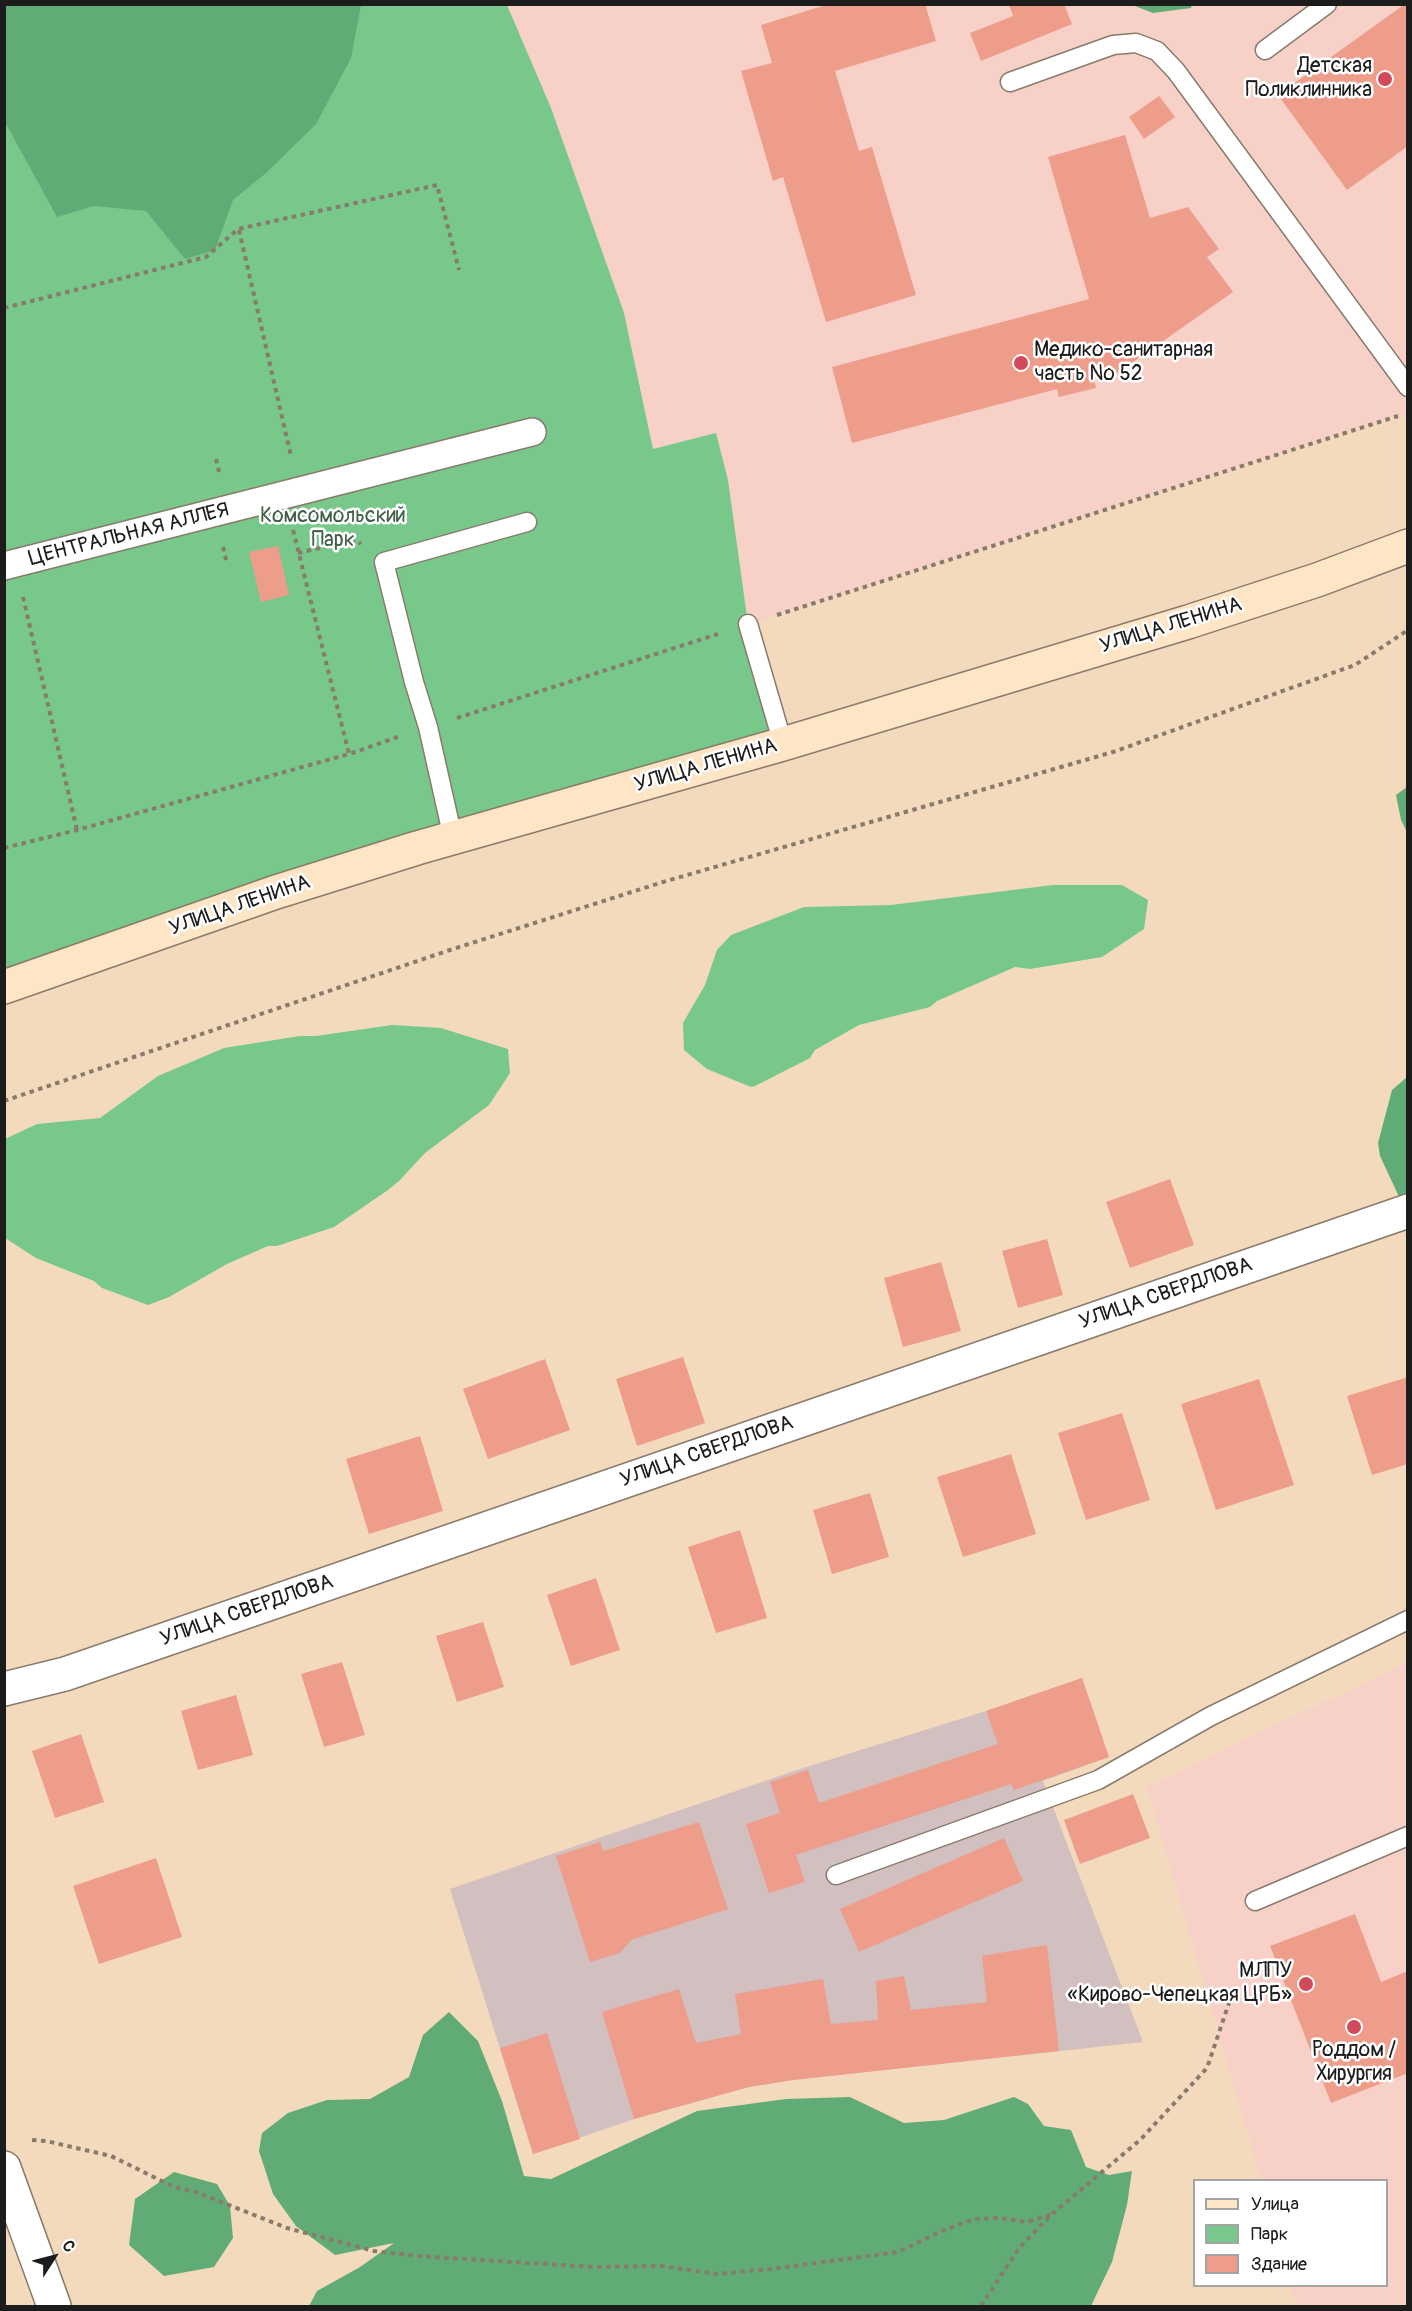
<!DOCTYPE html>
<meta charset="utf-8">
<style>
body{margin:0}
#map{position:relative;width:1412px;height:2311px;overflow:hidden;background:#f4dabd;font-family:Pangolin,sans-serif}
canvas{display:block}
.frame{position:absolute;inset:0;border:6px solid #1c1c1c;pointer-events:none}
.legend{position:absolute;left:1193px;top:2179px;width:195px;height:108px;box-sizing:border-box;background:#fff;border:2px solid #a4a4a4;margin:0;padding:8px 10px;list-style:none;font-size:18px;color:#1c1c1c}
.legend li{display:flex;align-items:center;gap:12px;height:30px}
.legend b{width:30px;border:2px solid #a4a4a4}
.north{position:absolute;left:24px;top:2227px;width:60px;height:60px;-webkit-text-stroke:4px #fff;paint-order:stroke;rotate:54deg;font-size:16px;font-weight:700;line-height:24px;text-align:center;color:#1c1c1c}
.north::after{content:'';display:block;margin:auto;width:21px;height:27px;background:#1c1c1c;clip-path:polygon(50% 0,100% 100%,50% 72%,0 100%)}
</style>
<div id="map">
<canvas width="1412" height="2311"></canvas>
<div class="frame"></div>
<ul class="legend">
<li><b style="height:8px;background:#fde5c5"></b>Улица</li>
<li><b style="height:16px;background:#77c88a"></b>Парк</li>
<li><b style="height:16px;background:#ee9d8b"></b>Здание</li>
</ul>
<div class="north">С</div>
</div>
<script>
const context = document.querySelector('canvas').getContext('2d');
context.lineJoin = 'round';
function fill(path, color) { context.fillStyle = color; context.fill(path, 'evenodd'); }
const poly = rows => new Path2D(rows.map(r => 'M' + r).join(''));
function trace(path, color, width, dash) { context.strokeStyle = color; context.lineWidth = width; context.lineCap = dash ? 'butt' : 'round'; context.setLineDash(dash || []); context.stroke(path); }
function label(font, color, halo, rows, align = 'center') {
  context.font = font + ' Pangolin,sans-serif'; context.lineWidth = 5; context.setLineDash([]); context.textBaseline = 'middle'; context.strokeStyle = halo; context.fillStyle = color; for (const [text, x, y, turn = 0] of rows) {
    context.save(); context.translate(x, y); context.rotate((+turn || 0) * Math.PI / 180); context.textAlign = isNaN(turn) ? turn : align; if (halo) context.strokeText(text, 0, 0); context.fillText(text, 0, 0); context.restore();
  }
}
const built = poly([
 [507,5,1407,5,1407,413,748,624,728,480,716,433,653,450,624,313,551,108],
 [1407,1662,1407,2306,1297,2306,1291,2286,1386,2286,1386,2180,1261,2180,1147,1787]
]);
const industrial = poly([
 [1082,1678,1109,1757,1043,1781,1143,2042,793,2080,749,2087,634,2119,533,2154,450,1889,803,1768,986,1711]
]);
const green = poly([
 [4,5,507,5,551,108,624,313,653,449,716,433,728,480,748,624,783,744,5,987],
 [1053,885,1122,885,1148,900,1144,929,1102,957,1030,969,1015,967,937,1001,930,1007,859,1025,815,1050,810,1058,755,1086,751,1087,707,1069,684,1050,683,1023,705,985,717,950,731,935,804,907,891,905],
 [392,1025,441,1028,508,1049,510,1073,489,1105,425,1153,399,1181,388,1190,334,1227,277,1246,268,1246,227,1264,169,1297,148,1305,102,1288,94,1281,36,1258,5,1238,5,1139,37,1124,100,1118,158,1076,224,1048,300,1036,316,1036]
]);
const forest = poly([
 [4,5,5,4,361,5,351,58,316,124,266,173,233,200,215,250,185,259,146,211,94,206,57,217,5,122],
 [1132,5,1192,5,1191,8,1153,13],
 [1407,787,1407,832,1401,820,1396,795],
 [1407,1077,1407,1210,1401,1201,1380,1156,1378,1143,1392,1090],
 [449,2012,478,2041,502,2101,524,2176,551,2179,697,2111,786,2099,850,2097,904,2123,944,2120,1014,2097,1028,2104,1044,2126,1071,2130,1086,2167,1109,2175,1132,2171,1127,2205,1112,2262,1091,2306,309,2306,317,2291,360,2267,394,2243,335,2255,296,2226,273,2194,259,2151,262,2133,288,2113,327,2100,370,2099,409,2077,423,2035],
 [174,2172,217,2184,230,2206,233,2238,214,2267,164,2276,129,2245,135,2199]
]);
const building = poly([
 [829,4,925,4,936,41,835,71,859,151,872,147,916,295,826,322,783,177,773,181,741,71,772,63,761,25],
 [1009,4,1064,4,1072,24,981,61,970,33,1013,16],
 [1405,4,1408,4,1408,146,1347,190,1278,95],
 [1159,96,1175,117,1144,139,1129,117],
 [1125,135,1150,218,1188,207,1219,249,1207,257,1233,292,1116,374,1094,379,1096,388,1059,397,1057,389,852,443,832,367,1089,299,1048,157],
 [278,546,289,595,261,602,249,552],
 [1170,1179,1194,1245,1130,1268,1106,1202],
 [1047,1239,1063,1295,1018,1308,1002,1251],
 [941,1262,961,1331,903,1347,884,1278],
 [683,1357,705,1423,637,1446,616,1379],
 [545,1359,570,1430,488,1459,463,1389],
 [1408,1377,1408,1464,1372,1475,1347,1396],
 [1259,1379,1294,1485,1216,1510,1181,1404],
 [1122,1413,1150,1500,1086,1520,1058,1433],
 [420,1436,443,1511,369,1534,346,1459],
 [1011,1454,1036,1534,963,1557,937,1477],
 [870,1493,889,1557,832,1574,813,1510],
 [740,1530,767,1618,716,1633,688,1547],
 [596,1578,620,1650,571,1666,547,1595],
 [483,1622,504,1687,457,1702,436,1636],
 [342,1662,365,1735,324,1747,301,1674],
 [1082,1678,1109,1757,1014,1790,1011,1784,796,1855,805,1882,769,1893,746,1824,780,1813,770,1782,808,1770,819,1803,998,1744,986,1711],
 [236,1695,253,1755,198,1770,181,1711],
 [81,1734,104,1802,55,1818,32,1751],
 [1133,1794,1150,1838,1080,1864,1064,1820],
 [699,1822,728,1909,631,1940,620,1953,590,1962,556,1856,600,1842,603,1851],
 [1004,1838,1023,1881,859,1952,840,1909],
 [156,1858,182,1937,99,1964,73,1886],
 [1355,1914,1381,1982,1408,1971,1408,2073,1331,2103,1270,1946],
 [1047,1945,1059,2051,793,2080,749,2087,634,2119,602,2012,679,1989,696,2043,741,2034,735,1994,823,1979,831,2024,878,2020,876,1981,904,1976,911,2010,987,2002,982,1956],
 [547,2033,580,2139,533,2154,500,2048]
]);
const path = poly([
 [239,230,291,456],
 [4,308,206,257,238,229,437,185,459,270],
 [216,459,220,476],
 [293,530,349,754],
 [223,547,227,564],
 [298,553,356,540,361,544],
 [23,597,77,830],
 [777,615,1398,416],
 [457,718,718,634],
 [4,848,77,830,349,754,398,737],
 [4,1101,450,950,663,882,1113,752,1355,665,1408,630],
 [32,2140,46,2141,111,2156,174,2187,196,2192,287,2228,374,2251,417,2256,594,2267,661,2266,717,2274,771,2269,898,2252,942,2231,974,2219,999,2218,1027,2222,1052,2214],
 [981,2306,1019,2248,1052,2214,1140,2140,1207,2068,1231,1997]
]);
const service = poly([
 [1265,50,1327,4],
 [1010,82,1113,45,1136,43,1157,51,1176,71,1408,387],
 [748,624,783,744],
 [453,838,428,727,414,682,384,562,527,522],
 [836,1875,1098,1780,1211,1716,1408,1620],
 [1255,1901,1408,1836]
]);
const pedestrian = poly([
 [4,566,532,432]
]);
const minor = poly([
 [4,1689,65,1674,1408,1211]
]);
const tertiary = poly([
 [4,2168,54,2306]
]);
const secondary = poly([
 [4,987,276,892,417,848,783,744,1188,622,1317,580,1408,546]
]);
const markers = [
 [1385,79,8,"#d1495b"],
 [1021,363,8,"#d1495b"],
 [1306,1984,8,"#d1495b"],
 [1354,2027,8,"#d1495b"]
];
const poiNames = [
 ["Детская",1372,67],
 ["Поликлинника",1372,91],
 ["Медико-санитарная",1034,351,"left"],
 ["часть № 52",1034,375,"left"],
 ["МЛПУ",1292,1972],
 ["«Кирово-Чепецкая ЦРБ»",1292,1996],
 ["Роддом /",1354,2051,"center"],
 ["Хирургия",1354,2075,"center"]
];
const parkNames = [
 ["Комсомольский",333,517],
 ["Парк",333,541]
];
const streetNames = [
 ["ЦЕНТРАЛЬНАЯ АЛЛЕЯ",129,535,-14],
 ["УЛИЦА ЛЕНИНА",1171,626,-17],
 ["УЛИЦА ЛЕНИНА",706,766,-16],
 ["УЛИЦА ЛЕНИНА",240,906,-19],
 ["УЛИЦА СВЕРДЛОВА",1166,1294,-19],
 ["УЛИЦА СВЕРДЛОВА",707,1452,-19],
 ["УЛИЦА СВЕРДЛОВА",247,1611,-19]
];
fill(built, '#f7d1c8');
fill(industrial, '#d2bfc0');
fill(green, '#77c88a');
fill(forest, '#61ac76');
fill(building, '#ee9d8b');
trace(service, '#887b6c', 21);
trace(pedestrian, '#887b6c', 30);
trace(minor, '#887b6c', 36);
trace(tertiary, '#887b6c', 36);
trace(secondary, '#887b6c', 36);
trace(path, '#887b6c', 4, [4.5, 4.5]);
trace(service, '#fff', 18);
trace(pedestrian, '#fff', 27);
trace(minor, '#fff', 33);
trace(tertiary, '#fff', 33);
trace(secondary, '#fde5c5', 33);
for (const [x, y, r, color] of markers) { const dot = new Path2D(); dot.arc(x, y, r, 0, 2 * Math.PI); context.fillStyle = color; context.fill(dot); trace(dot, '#fff', 2); }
label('21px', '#1c1c1c', '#fff', poiNames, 'right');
label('21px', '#406148', '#fff', parkNames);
label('21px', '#1c1c1c', '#fff', streetNames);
</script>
